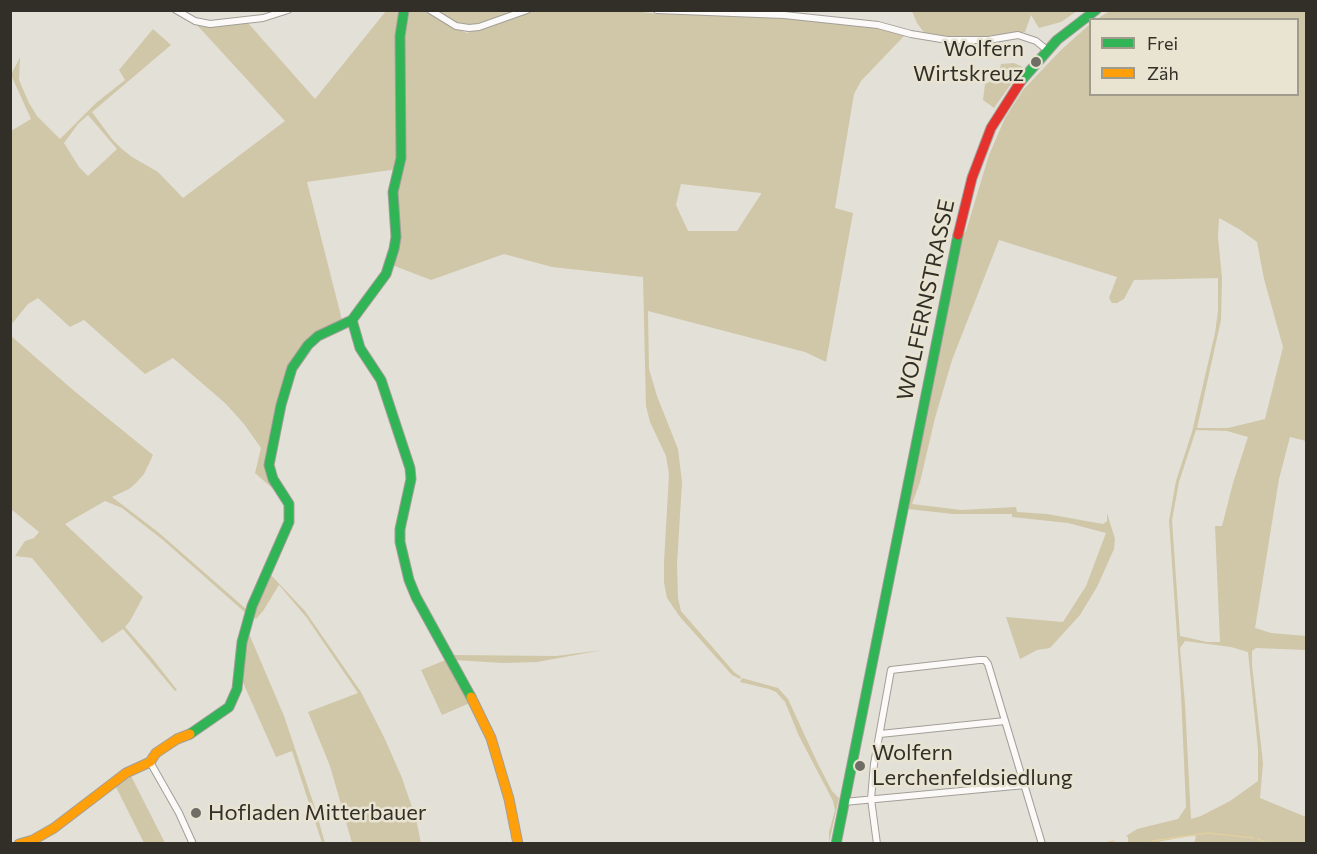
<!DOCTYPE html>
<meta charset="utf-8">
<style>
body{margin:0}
#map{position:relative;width:1317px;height:854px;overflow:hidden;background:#e3e0d7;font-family:Commissioner,sans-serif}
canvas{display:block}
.frame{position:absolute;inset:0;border:12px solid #312f28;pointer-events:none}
.legend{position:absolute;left:1089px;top:18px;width:210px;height:78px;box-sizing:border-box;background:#e9e3d1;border:2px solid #9f9b8d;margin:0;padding:8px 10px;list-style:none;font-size:18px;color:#312f28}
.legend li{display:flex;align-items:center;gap:12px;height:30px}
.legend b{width:30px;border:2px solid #9f9b8d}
</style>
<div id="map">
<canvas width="1317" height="854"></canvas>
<div class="frame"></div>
<ul class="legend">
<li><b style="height:8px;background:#30b455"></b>Frei</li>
<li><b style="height:8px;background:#ff9f0a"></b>Zäh</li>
</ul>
</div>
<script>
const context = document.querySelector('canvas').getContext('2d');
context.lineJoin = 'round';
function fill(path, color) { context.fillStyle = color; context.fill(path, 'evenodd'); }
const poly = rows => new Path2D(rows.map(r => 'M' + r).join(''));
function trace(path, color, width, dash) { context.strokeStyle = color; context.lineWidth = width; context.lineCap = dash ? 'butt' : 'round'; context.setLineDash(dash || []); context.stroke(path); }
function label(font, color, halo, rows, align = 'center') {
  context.font = font + ' Commissioner,sans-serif'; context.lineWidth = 5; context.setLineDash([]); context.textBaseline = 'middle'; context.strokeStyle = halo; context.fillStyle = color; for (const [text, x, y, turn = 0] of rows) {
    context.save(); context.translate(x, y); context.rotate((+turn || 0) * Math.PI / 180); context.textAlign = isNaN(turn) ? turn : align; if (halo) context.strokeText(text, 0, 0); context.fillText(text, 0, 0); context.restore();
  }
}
const green = poly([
 [623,10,659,14,754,16,824,21,888,30,905,35,861,81,854,94,835,208,853,213,826,362,805,352,648,311,649,369,657,396,678,449,682,482,677,565,678,598,681,611,734,672,741,677,740,679,732,675,680,617,667,598,664,583,664,562,669,474,666,456,650,422,646,406,643,277,552,267,504,254,431,280,392,265,398,182,401,53,407,11,425,11,450,26,467,33,533,11],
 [681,184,761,193,761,194,737,231,688,231,676,205],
 [1111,10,1306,11,1306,441,1290,437,1279,479,1255,628,1271,633,1306,636,1306,650,1256,648,1252,651,1252,665,1263,763,1260,798,1306,817,1306,843,1194,843,1196,837,1194,835,1152,843,1128,844,1128,837,1126,836,1137,829,1178,819,1186,807,1181,694,1169,521,1176,481,1192,432,1215,333,1218,311,1218,278,1134,280,1124,299,1117,303,1112,303,1109,298,1117,277,999,240,952,360,935,418,920,482,912,504,961,510,1016,507,1017,512,1047,514,1103,524,1107,521,1107,513,1115,539,1114,549,1097,587,1080,615,1050,648,1037,650,1020,659,1006,617,1063,622,1086,586,1106,533,1068,523,1012,517,1012,514,953,514,908,509,963,234,966,231,989,155,1005,118,1023,90,1060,51,1090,24,1090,94,1298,94,1298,20,1097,19],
 [1219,218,1239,229,1257,242,1264,279,1283,347,1265,419,1228,428,1197,428,1221,320,1222,278,1218,237],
 [1196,430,1227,431,1248,437,1233,483,1222,526,1215,526,1220,642,1207,642,1180,636,1172,520,1179,482],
 [1185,641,1231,647,1248,652,1258,749,1258,781,1230,801,1201,816,1191,819,1185,704,1180,648],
 [386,11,402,11,398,169,307,182,342,320,292,362,268,455,277,489,287,511,280,495,255,473,261,448,244,424,226,404,173,358,145,374,84,320,70,327,38,298,28,304,11,325,11,131,31,119,11,75,20,57,19,80,29,103,37,116,60,139,96,103,125,80,119,70,153,29,171,45,92,112,112,139,122,149,132,157,158,172,183,198,285,121,197,25,214,26,248,23,315,99],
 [88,115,117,149,88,176,79,167,64,143,78,124],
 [433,11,518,11,469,26,461,25],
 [912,11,1077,11,1061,22,1039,28,1031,15,1025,32,968,38,926,35,917,23],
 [1014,63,1023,67,994,108,983,100,985,84,998,78,1001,64],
 [10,335,73,390,153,455,144,474,136,483,129,489,112,497,158,532,246,609,250,609,248,615,163,540,122,508,105,501,65,524,143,597,130,621,125,627,152,658,177,690,175,691,123,629,102,643,32,558,15,556,25,541,34,538,39,532,11,509],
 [269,573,305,611,361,692,384,737,402,778,416,819,421,843,352,843,330,766,308,712,358,693,307,618,279,585,263,611,256,619,251,614],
 [247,629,284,716,315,808,325,843,322,843,292,751,276,757,241,678],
 [603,650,537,662,503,663,454,660,452,655,556,656],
 [448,659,472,702,442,715,421,670],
 [742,678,778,688,788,699,817,762,832,791,839,798,829,843,829,832,835,810,833,801,799,736,785,702,776,692,769,689,740,682],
 [130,774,165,843,144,843,115,785]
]);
const stream = poly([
 [1258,839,1269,844],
 [1152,841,1208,833,1254,838],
 [1100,844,1114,841]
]);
const street = poly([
 [176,10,195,21,210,24,263,18,288,10],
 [430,10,456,26,469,28,479,27,527,10],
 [657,10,784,15,878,25,911,34,947,40,988,40,1018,35,1036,41,1047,50],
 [880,734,1005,721],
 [150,762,179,813,193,844],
 [844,802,1025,785],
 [877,844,871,799,874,764,891,670,979,660,985,660,988,664,1042,844]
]);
const fast = poly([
 [404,10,400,36,401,158,393,192,396,237,394,249,386,274,352,320,360,348,381,380,410,468,411,479,400,529,400,542,409,580,416,597,471,697],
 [1021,81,1057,40,1096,10],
 [190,734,229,707,237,689,242,642,252,606,289,522,289,504,273,479,269,465,281,405,292,368,308,345,318,336,352,320],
 [836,844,958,235]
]);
const slow = poly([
 [471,697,491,738,509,799,518,844],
 [19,844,33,840,54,828,126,773,150,762,156,753,177,739,190,734]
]);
const jam = poly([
 [958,235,972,178,991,128,1021,81]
]);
const markers = [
 [1036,62,6,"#6f6d65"],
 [860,766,6,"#6f6d65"],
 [196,813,6,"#6f6d65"]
];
const poiNames = [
 ["Wolfern",1024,49,"right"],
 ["Wirtskreuz",1024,74,"right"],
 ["Wolfern",872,753],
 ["Lerchenfeldsiedlung",872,778],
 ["Hofladen Mitterbauer",208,813]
];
const streetNames = [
 ["WOLFERNSTRASSE",926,300,-78]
];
fill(green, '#d0c6a8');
trace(stream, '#e0cf9f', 1.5);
trace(street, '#a29f98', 8);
trace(fast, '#a29f98', 11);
trace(slow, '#a29f98', 11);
trace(jam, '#a29f98', 11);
trace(street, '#fbfaf9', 6);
trace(fast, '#30b455', 9);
trace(slow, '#ff9f0a', 9);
trace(jam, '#e5322d', 9);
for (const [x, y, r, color] of markers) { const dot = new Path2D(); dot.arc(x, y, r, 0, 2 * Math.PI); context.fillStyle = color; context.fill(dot); trace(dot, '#e9e3d1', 2); }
label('22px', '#312f28', '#e9e3d1', poiNames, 'left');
label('22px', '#312f28', '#e9e3d1', streetNames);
</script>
